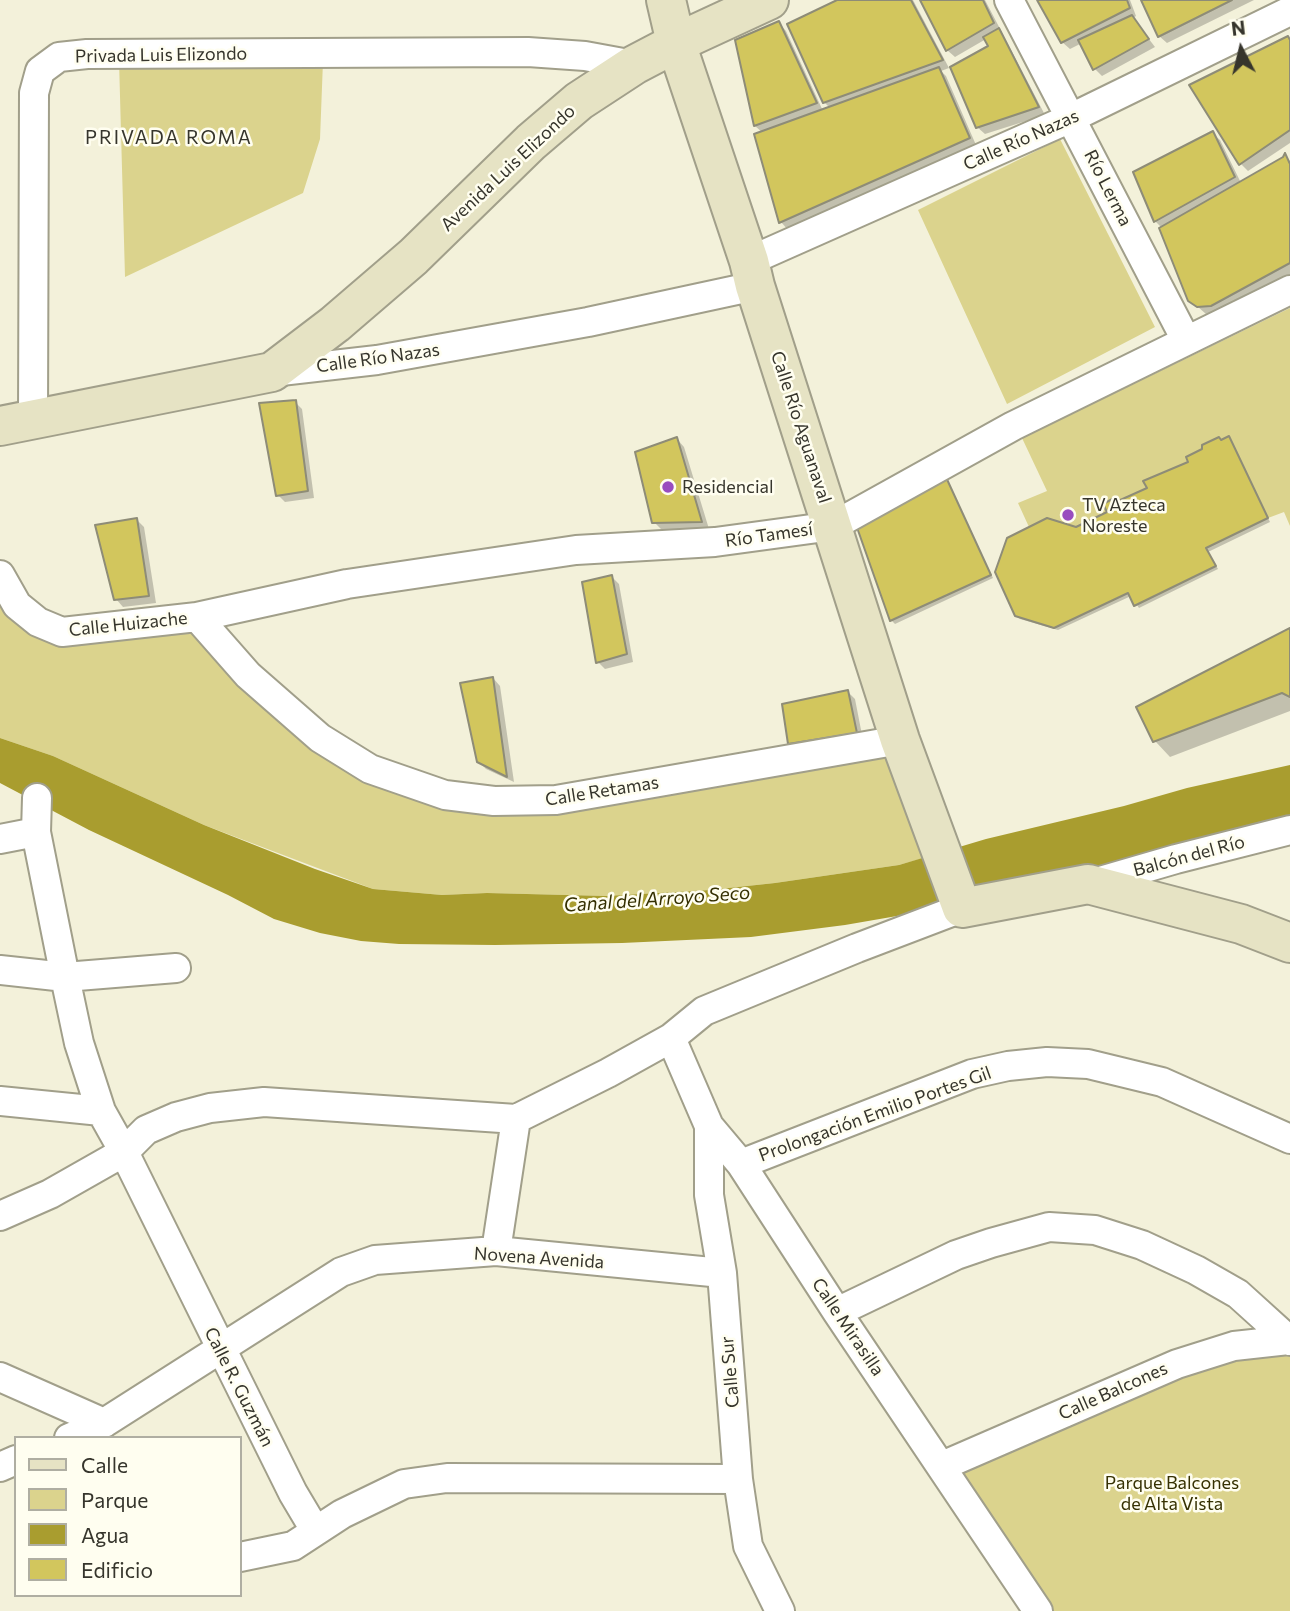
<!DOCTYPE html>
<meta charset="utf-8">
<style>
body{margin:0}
#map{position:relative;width:1290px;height:1611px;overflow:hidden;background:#f3f1da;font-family:Commissioner,sans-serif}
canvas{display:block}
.legend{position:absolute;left:14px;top:1436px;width:228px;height:161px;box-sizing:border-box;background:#fffef0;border:2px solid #afaea2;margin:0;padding:9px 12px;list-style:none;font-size:21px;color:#36352c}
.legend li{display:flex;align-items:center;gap:14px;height:35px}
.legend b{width:35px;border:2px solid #afaea2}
.north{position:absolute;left:1206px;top:14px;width:70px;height:70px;-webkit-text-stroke:5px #fffef0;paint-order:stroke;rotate:353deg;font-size:19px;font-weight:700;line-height:28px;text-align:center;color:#36352c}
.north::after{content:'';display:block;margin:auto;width:24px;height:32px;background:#36352c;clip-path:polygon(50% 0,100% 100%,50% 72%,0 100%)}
</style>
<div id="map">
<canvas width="1290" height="1611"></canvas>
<ul class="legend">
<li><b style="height:9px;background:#e6e3c4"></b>Calle</li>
<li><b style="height:19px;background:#dbd38d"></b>Parque</li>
<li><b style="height:19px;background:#a99d2f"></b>Agua</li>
<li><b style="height:19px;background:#d2c65d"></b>Edificio</li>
</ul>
<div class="north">N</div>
</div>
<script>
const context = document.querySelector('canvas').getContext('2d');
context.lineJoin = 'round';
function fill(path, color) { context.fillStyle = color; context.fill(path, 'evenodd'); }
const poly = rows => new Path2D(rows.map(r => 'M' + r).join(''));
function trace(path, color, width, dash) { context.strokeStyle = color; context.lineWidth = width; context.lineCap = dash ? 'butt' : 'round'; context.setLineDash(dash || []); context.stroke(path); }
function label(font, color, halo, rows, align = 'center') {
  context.font = font + ' Commissioner,sans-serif'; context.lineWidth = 5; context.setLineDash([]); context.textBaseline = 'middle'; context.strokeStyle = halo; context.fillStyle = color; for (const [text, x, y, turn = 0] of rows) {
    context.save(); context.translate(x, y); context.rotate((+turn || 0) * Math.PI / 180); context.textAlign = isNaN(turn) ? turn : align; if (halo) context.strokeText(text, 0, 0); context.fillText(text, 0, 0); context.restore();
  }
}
const green = poly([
 [119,60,323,61,320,139,303,193,125,277],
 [1060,139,1155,327,1007,404,918,210],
 [1290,308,1290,526,1284,512,1268,518,1229,436,1221,440,1219,437,1202,445,1202,449,1188,462,1144,481,1147,488,1118,501,1116,498,1104,503,1107,512,1076,527,1047,518,1029,527,1018,503,1047,491,1022,438],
 [0,603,38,622,197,617,320,738,494,801,900,740,941,853,899,865,775,883,710,890,606,896,487,893,442,895,373,889,204,825,53,756,0,738],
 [1290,1341,1290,1611,1037,1611,942,1466,1177,1364]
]);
const water = poly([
 [0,738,53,756,204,825,315,869,373,889,442,895,487,893,606,896,710,890,775,883,899,865,986,839,1124,806,1187,788,1290,765,1290,818,1244,827,1096,869,897,916,845,925,751,937,622,943,495,945,399,944,361,941,320,933,274,919,228,895,89,830,0,783]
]);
const shadow = poly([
 [841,0,913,0,949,68,941,71,946,76,976,145,788,230,781,222,756,135,763,133,755,126,737,41,779,23,786,31,823,111,830,108,824,102],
 [922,0,985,0,1045,115,985,134,977,127,990,46,986,39,955,57,947,50],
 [1039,0,1130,0,1136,16,1133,18,1155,47,1102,76,1095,69,1082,43,1070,49,1062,42],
 [1143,0,1254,0,1167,43,1159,36],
 [1290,41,1290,143,1248,171,1241,164],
 [1212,133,1220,140,1241,183,1285,156,1290,161,1290,274,1219,313,1206,314,1190,300,1162,228,1155,221],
 [295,402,302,409,314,498,285,502,278,495],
 [1229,438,1270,522,1208,552,1218,569,1139,608,1131,596,1058,630,1020,619,1016,615,1076,529,1110,513,1119,503,1149,489],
 [677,439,684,447,709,529,661,529,654,522],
 [947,481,993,578,895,624,891,620,857,520],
 [137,520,144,527,156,603,123,607,116,599],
 [612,577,619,584,633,662,605,669,598,662],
 [1290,630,1290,711,1170,757,1155,741],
 [493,678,500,686,514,782,486,769,478,761],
 [848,692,855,699,863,740,797,751,789,743]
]);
const building = poly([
 [837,0,911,0,943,60,823,103,787,24,837,0],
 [920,0,983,0,994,23,946,51,920,0],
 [1037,0,1127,0,1130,8,1061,43,1037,0],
 [1141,0,1232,0,1158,37,1141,0],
 [1132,15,1149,39,1093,70,1078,40,1132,15],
 [779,21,817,103,754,126,735,40,779,21],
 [999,28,1039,107,976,128,950,67,988,46,983,37,999,28],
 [1288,36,1290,40,1290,130,1239,165,1189,85,1288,36],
 [939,67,970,138,779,223,754,134,939,67],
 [1213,131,1235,177,1154,222,1133,172,1213,131],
 [1285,153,1290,164,1290,263,1211,306,1197,307,1188,301,1159,228,1283,157,1285,153],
 [296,400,308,491,276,496,259,403,296,400],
 [1229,436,1268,518,1206,548,1216,566,1134,606,1128,593,1054,628,1015,616,995,572,1007,538,1047,518,1076,527,1107,512,1103,504,1116,497,1118,501,1147,488,1143,481,1188,462,1186,457,1202,449,1202,445,1219,437,1221,440,1229,436],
 [677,437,702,522,652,523,635,452,677,437],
 [945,475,991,575,890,621,854,519,945,475],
 [137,518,149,596,114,600,95,525,137,518],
 [612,575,627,654,596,663,582,582,612,575],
 [1290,628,1290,697,1282,693,1153,742,1136,707,1290,628],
 [493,677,507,777,477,762,460,683,493,677],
 [848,690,857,733,788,744,782,704,848,690]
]);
const street = poly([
 [1009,0,1186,340],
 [749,261,1071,118,1290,11],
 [272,372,377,360,588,322,755,286],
 [33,419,34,93,40,71,59,57,87,54,528,52,585,56,634,65],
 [0,575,17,605,38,622,62,632,197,617,347,584,576,550,715,542,833,526,1013,426,1290,290],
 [197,617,248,675,320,738,370,769,445,795,494,801,556,800,900,740],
 [37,798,36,832,65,977,79,1043,101,1111,124,1152,293,1493,315,1530],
 [0,839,36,832],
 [1090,884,1176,859,1290,830],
 [0,970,65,977,176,968],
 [671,1038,709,1126,741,1164,837,1312,1038,1611],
 [0,1101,101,1111],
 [709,1126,709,1195,722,1273,738,1479,748,1546,780,1611],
 [741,1164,972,1074,1008,1066,1047,1062,1088,1064,1162,1082,1290,1139],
 [0,1216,50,1194,124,1152,146,1130,176,1117,210,1108,264,1102,516,1119,608,1073,671,1038,704,1011,857,948,962,908],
 [496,1251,516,1119],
 [837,1312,956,1255,991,1243,1049,1227,1095,1230,1142,1245,1196,1270,1238,1294,1290,1341],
 [0,1377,104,1423],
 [69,1438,104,1423,341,1272,375,1260,496,1251,722,1273],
 [942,1466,1177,1364,1234,1346,1290,1340],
 [0,1467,16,1460],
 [240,1557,293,1546,342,1514,404,1484,447,1478,738,1479]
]);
const secondary = poly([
 [666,0,676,43,749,261,755,286,900,740,962,908,1088,884,1241,924,1290,943],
 [0,426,272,372,335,324,413,257,531,142,579,101,634,65,676,43,769,0]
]);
const markers = [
 [668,487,7,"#994dbf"],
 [1068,515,7,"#994dbf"]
];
const streetNames = [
 ["Privada Luis Elizondo",161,55,-1],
 ["Calle Río Nazas",1021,140,-24],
 ["Avenida Luis Elizondo",508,168,-43],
 ["Río Lerma",1108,188,63],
 ["Calle Río Nazas",378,358,-8],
 ["Calle Río Aguanaval",801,427,72],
 ["Río Tamesí",769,535,-8],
 ["Calle Huizache",128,624,-6],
 ["Calle Retamas",602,791,-9],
 ["Balcón del Río",1189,856,-15],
 ["Prolongación Emilio Portes Gil",875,1114,-20],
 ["Novena Avenida",539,1258,4],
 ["Calle Mirasilla",848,1327,56],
 ["Calle Sur",730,1372,-95],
 ["Calle R. Guzmán",239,1387,63],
 ["Calle Balcones",1113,1391,-24]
];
const poiNames = [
 ["Residencial",682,487],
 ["TV Azteca",1082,505],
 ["Noreste",1082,526]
];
const parkNames = [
 ["Parque Balcones",1172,1483],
 ["de Alta Vista",1172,1504]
];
const neighbourhoodNames = [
 ["PRIVADA ROMA",169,138]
];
const waterNames = [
 ["Canal del Arroyo Seco",657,899,-4]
];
fill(green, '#dbd38d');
fill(water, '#a99d2f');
fill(shadow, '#0003');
fill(building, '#d2c65d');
trace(building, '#8e8c77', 2);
trace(street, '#a19f8a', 32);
trace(secondary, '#a19f8a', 42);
trace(street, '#fff', 28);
trace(secondary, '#e6e3c4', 38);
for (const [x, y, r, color] of markers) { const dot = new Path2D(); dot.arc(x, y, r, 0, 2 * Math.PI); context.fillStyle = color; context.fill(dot); trace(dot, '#fffef0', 2.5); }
label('18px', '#36352c', '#fffef0', streetNames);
label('18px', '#36352c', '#fffef0', poiNames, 'left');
label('18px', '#363102', '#fffef0', parkNames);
context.letterSpacing = '2px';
label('19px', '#36352c', '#fffef0', neighbourhoodNames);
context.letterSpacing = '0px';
label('italic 19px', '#342f01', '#fffef0', waterNames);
</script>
